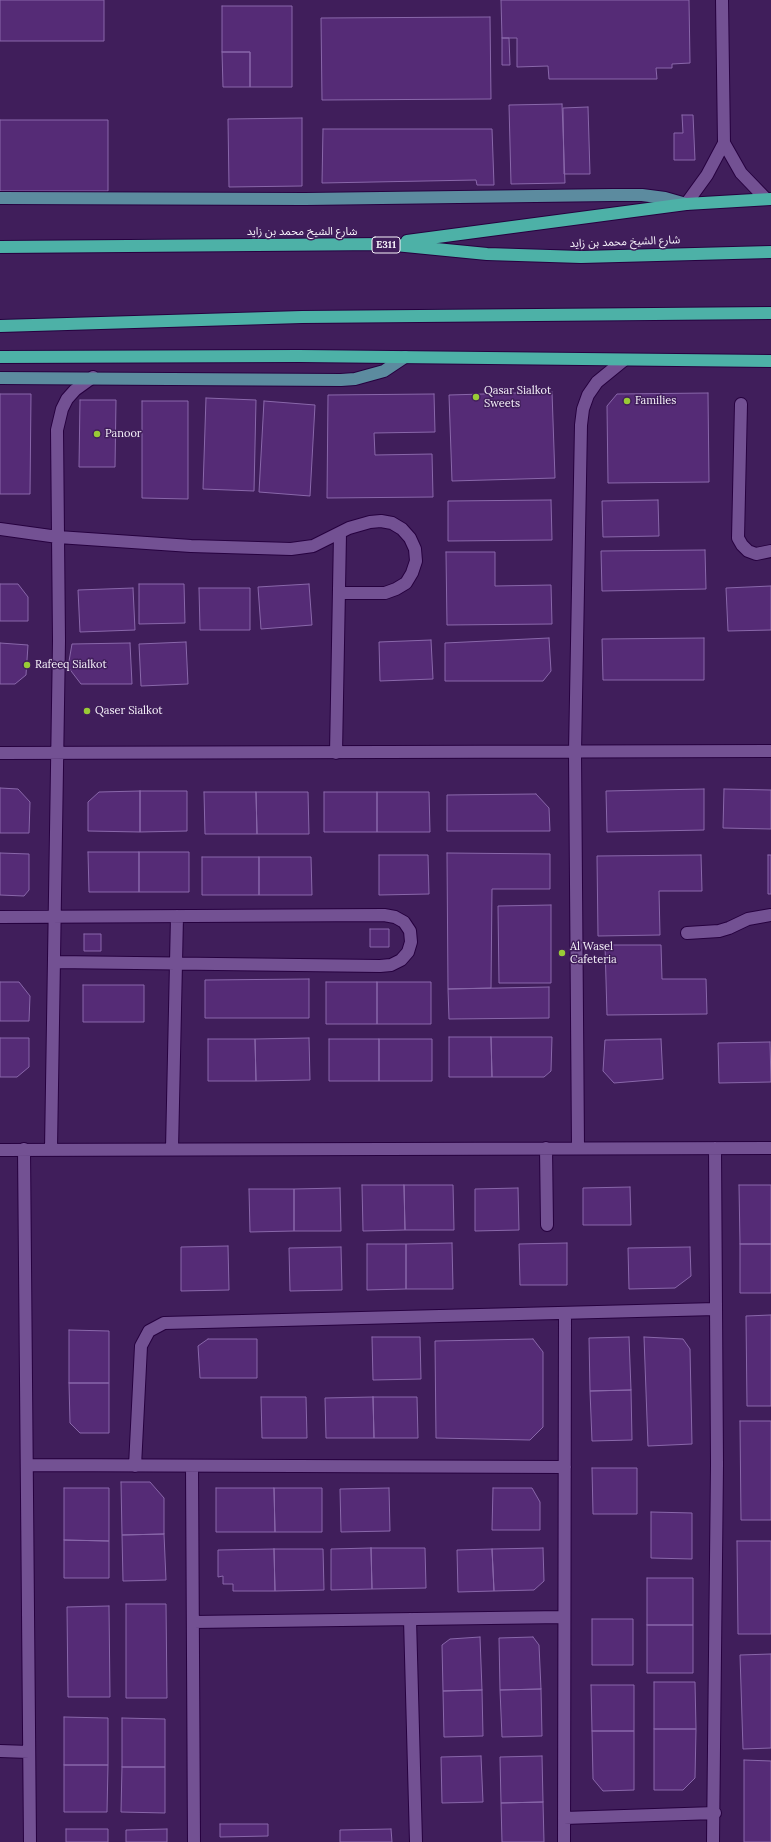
<!DOCTYPE html>
<meta charset="utf-8">
<style>
body{margin:0}
canvas{display:block;background:#401e5b}
</style>
<canvas width="771" height="1842"></canvas>
<script>
const context = document.querySelector('canvas').getContext('2d');
context.lineJoin = 'round';
function fill(path, color) { context.fillStyle = color; context.fill(path, 'evenodd'); }
const poly = rows => new Path2D(rows.map(r => 'M' + r).join(''));
function trace(path, color, width, dash) { context.strokeStyle = color; context.lineWidth = width; context.lineCap = dash ? 'butt' : 'round'; context.setLineDash(dash || []); context.stroke(path); }
function label(font, color, halo, rows, align = 'center') {
  context.font = font + ' Lora,"Noto Sans Arabic",serif'; context.lineWidth = 3; context.setLineDash([]); context.textBaseline = 'middle'; context.strokeStyle = halo; context.fillStyle = color; for (const [text, x, y, turn = 0] of rows) {
    context.save(); context.translate(x, y); context.rotate((+turn || 0) * Math.PI / 180); context.textAlign = isNaN(turn) ? turn : align; if (halo) context.strokeText(text, 0, 0); context.fillText(text, 0, 0); context.restore();
  }
}
const building = poly([
 [0,0,104,0,104,41,0,41,0,0],
 [501,0,689,0,690,63,672,64,672,68,656,68,657,79,549,79,548,66,517,67,517,38,502,38,501,0],
 [222,6,292,6,292,87,250,87,250,52,222,52,222,6],
 [490,17,491,99,322,100,321,18,490,17],
 [502,38,509,38,510,65,502,65,502,38],
 [222,52,250,52,250,87,223,87,222,52],
 [562,104,565,183,511,184,509,105,562,104],
 [588,107,590,174,564,174,563,108,588,107],
 [682,115,693,115,695,160,674,160,674,133,683,133,682,115],
 [302,118,302,186,229,187,228,119,302,118],
 [0,120,108,120,108,191,0,191,0,120],
 [323,129,492,129,494,185,477,185,476,180,322,183,323,129],
 [552,392,555,478,452,481,449,395,552,392],
 [708,393,709,482,608,483,607,406,617,394,708,393],
 [0,394,31,394,30,494,0,494,0,394],
 [434,394,435,432,374,433,375,455,432,454,433,497,327,498,328,395,434,394],
 [206,398,256,400,254,491,203,489,206,398],
 [80,400,116,400,115,467,79,467,80,400],
 [142,401,188,401,188,499,142,498,142,401],
 [264,401,315,405,310,496,259,492,264,401],
 [551,500,552,540,448,541,448,501,551,500],
 [658,500,659,536,603,537,602,501,658,500],
 [705,550,706,589,602,591,601,551,705,550],
 [446,552,495,552,495,586,551,585,552,624,447,625,446,552],
 [0,584,18,584,28,597,28,621,0,621,0,584],
 [139,584,184,584,185,623,139,624,139,584],
 [309,584,312,625,261,629,258,587,309,584],
 [771,586,771,630,728,631,726,588,771,586],
 [133,588,135,630,80,632,78,590,133,588],
 [199,588,250,588,250,630,200,630,199,588],
 [549,638,551,671,543,681,445,681,445,643,549,638],
 [704,638,704,680,603,680,602,639,704,638],
 [431,640,433,679,380,681,379,642,431,640],
 [186,642,188,684,141,686,139,644,186,642],
 [0,643,28,645,26,675,15,684,0,684,0,643],
 [130,643,132,684,81,684,68,667,72,644,130,643],
 [0,788,18,789,30,802,29,833,0,833,0,788],
 [704,789,704,830,607,832,606,791,704,789],
 [724,789,771,790,771,829,723,828,724,789],
 [140,791,187,791,187,831,140,832,140,791],
 [140,791,140,832,88,831,88,802,99,792,140,791],
 [204,792,256,792,257,834,205,834,204,792],
 [256,792,308,792,309,834,257,834,256,792],
 [324,792,377,792,377,832,324,832,324,792],
 [377,792,429,792,430,832,377,832,377,792],
 [536,794,549,808,550,831,447,831,447,795,536,794],
 [88,852,139,852,139,892,89,892,88,852],
 [139,852,189,852,189,892,139,892,139,852],
 [0,853,29,854,29,890,24,896,0,895,0,853],
 [447,853,550,854,550,889,492,889,491,988,448,989,447,853],
 [379,855,428,855,429,894,379,895,379,855],
 [701,855,702,891,659,891,660,935,598,936,597,856,701,855],
 [768,855,771,855,771,894,768,894,768,855],
 [202,857,259,857,259,895,202,895,202,857],
 [259,857,311,857,312,895,259,895,259,857],
 [551,905,551,983,499,983,498,906,551,905],
 [370,929,389,929,389,947,370,947,370,929],
 [84,934,101,934,101,951,84,951,84,934],
 [605,945,661,945,662,979,706,979,707,1014,607,1015,605,945],
 [309,979,309,1018,205,1018,205,980,309,979],
 [0,982,19,982,30,996,29,1021,0,1021,0,982],
 [326,982,377,982,377,1024,326,1024,326,982],
 [377,982,431,982,431,1024,377,1024,377,982],
 [83,985,144,985,144,1022,83,1022,83,985],
 [549,987,549,1018,449,1019,448,989,549,987],
 [449,1037,491,1037,492,1077,449,1077,449,1037],
 [491,1037,552,1037,551,1071,544,1077,492,1077,491,1037],
 [0,1038,29,1038,29,1067,17,1077,0,1077,0,1038],
 [309,1038,310,1080,256,1081,255,1039,309,1038],
 [208,1039,255,1039,256,1081,208,1081,208,1039],
 [329,1039,379,1039,379,1081,329,1081,329,1039],
 [379,1039,432,1039,432,1081,379,1081,379,1039],
 [661,1039,663,1079,614,1083,603,1071,605,1040,661,1039],
 [770,1042,771,1082,719,1083,718,1043,770,1042],
 [362,1185,404,1185,405,1230,363,1231,362,1185],
 [404,1185,453,1185,454,1230,405,1230,404,1185],
 [739,1185,771,1185,771,1244,740,1244,739,1185],
 [630,1187,631,1225,583,1225,583,1188,630,1187],
 [340,1188,341,1231,294,1231,294,1189,340,1188],
 [518,1188,519,1230,475,1231,475,1189,518,1188],
 [249,1189,294,1189,294,1231,250,1232,249,1189],
 [452,1243,453,1289,406,1289,406,1244,452,1243],
 [567,1243,567,1285,520,1285,519,1244,567,1243],
 [367,1244,406,1244,406,1289,367,1290,367,1244],
 [740,1244,771,1244,771,1293,740,1293,740,1244],
 [228,1246,229,1290,181,1291,181,1247,228,1246],
 [341,1247,342,1290,290,1291,289,1248,341,1247],
 [690,1247,691,1276,675,1288,629,1289,628,1248,690,1247],
 [771,1315,771,1406,747,1406,746,1316,771,1315],
 [69,1330,109,1331,109,1383,69,1383,69,1330],
 [372,1337,420,1337,421,1379,373,1380,372,1337],
 [629,1337,631,1390,590,1391,589,1338,629,1337],
 [644,1337,683,1339,690,1349,692,1444,648,1446,644,1337],
 [208,1339,257,1339,257,1378,200,1378,198,1346,208,1339],
 [533,1339,543,1352,543,1427,530,1440,436,1438,435,1341,533,1339],
 [69,1383,109,1383,109,1433,80,1433,70,1423,69,1383],
 [631,1390,632,1440,592,1441,590,1391,631,1390],
 [261,1397,306,1397,307,1438,262,1438,261,1397],
 [373,1397,417,1397,418,1438,374,1438,373,1397],
 [373,1397,374,1438,326,1438,325,1398,373,1397],
 [740,1421,771,1421,771,1520,741,1520,740,1421],
 [592,1468,637,1468,637,1514,593,1514,592,1468],
 [121,1482,150,1482,164,1498,164,1534,122,1535,121,1482],
 [64,1488,109,1488,109,1541,64,1540,64,1488],
 [216,1488,274,1488,275,1532,216,1532,216,1488],
 [274,1488,322,1488,322,1532,275,1532,274,1488],
 [389,1488,390,1531,341,1532,340,1489,389,1488],
 [493,1488,532,1488,540,1502,540,1530,492,1530,493,1488],
 [651,1512,692,1513,692,1559,651,1558,651,1512],
 [164,1534,166,1580,123,1581,122,1535,164,1534],
 [64,1540,109,1541,109,1578,64,1578,64,1540],
 [737,1541,771,1541,771,1634,738,1634,737,1541],
 [371,1548,372,1589,331,1590,331,1549,371,1548],
 [371,1548,425,1548,426,1588,372,1589,371,1548],
 [543,1548,544,1581,534,1590,494,1591,492,1549,543,1548],
 [274,1549,323,1549,324,1590,275,1591,274,1549],
 [274,1549,275,1591,233,1591,233,1584,223,1584,223,1576,218,1577,218,1550,274,1549],
 [492,1549,494,1591,458,1592,457,1550,492,1549],
 [647,1578,693,1578,693,1625,647,1625,647,1578],
 [126,1604,166,1604,167,1698,126,1698,126,1604],
 [109,1606,110,1697,68,1697,67,1607,109,1606],
 [592,1619,633,1619,633,1665,592,1665,592,1619],
 [647,1625,693,1625,693,1673,647,1673,647,1625],
 [480,1637,482,1690,443,1691,442,1645,450,1639,480,1637],
 [533,1637,539,1645,541,1689,500,1690,499,1638,533,1637],
 [771,1654,771,1748,743,1749,740,1655,771,1654],
 [654,1682,695,1682,696,1729,654,1729,654,1682],
 [591,1685,634,1685,634,1731,592,1731,591,1685],
 [541,1689,542,1736,502,1737,500,1690,541,1689],
 [482,1690,483,1736,444,1737,443,1691,482,1690],
 [64,1717,108,1718,108,1765,64,1765,64,1717],
 [122,1718,165,1719,165,1767,122,1767,122,1718],
 [654,1729,696,1729,695,1778,683,1790,654,1790,654,1729],
 [592,1731,634,1731,634,1790,603,1791,593,1779,592,1731],
 [481,1756,483,1802,442,1803,441,1757,481,1756],
 [542,1756,543,1802,501,1803,500,1757,542,1756],
 [744,1760,771,1761,771,1842,744,1842,744,1760],
 [64,1765,108,1765,107,1812,64,1812,64,1765],
 [122,1767,165,1767,165,1813,121,1812,122,1767],
 [543,1802,544,1842,502,1842,501,1803,543,1802],
 [220,1824,268,1824,268,1836,220,1837,220,1824],
 [66,1829,108,1829,108,1842,66,1842,66,1829],
 [167,1829,167,1842,126,1842,126,1830,167,1829],
 [391,1829,392,1842,340,1842,340,1830,391,1829]
]);
const minor = poly([
 [722,0,724,143,741,173,766,199],
 [686,204,707,175,724,143],
 [741,404,738,538,742,545,748,551,756,554,771,551],
 [0,529,58,537,191,546,291,549,313,546,349,528,370,522,381,521,392,523,402,529,410,538,415,549,416,561,412,573,406,583,396,589,385,593,339,593],
 [0,753,771,751],
 [336,753,340,534],
 [0,917,384,915,395,917,404,922,410,931,411,942,408,952,401,960,391,965,380,966,54,962],
 [687,933,719,931,729,928,748,919,771,915],
 [546,1148,547,1225],
 [578,1148,575,752,581,425,583,409,588,395,597,382,624,360],
 [24,1149,30,1842],
 [51,1149,59,641,57,430,62,409,67,399,75,390,93,377],
 [172,1149,177,916],
 [0,1150,771,1148],
 [27,1465,565,1467],
 [135,1466,141,1346,149,1331,164,1323,716,1309],
 [192,1466,194,1842],
 [410,1619,416,1842],
 [193,1622,564,1617],
 [0,1751,29,1752],
 [564,1818,715,1813],
 [564,1842,565,1313],
 [713,1842,717,1465,715,1148]
]);
const major = poly([
 [0,198,305,199,612,195,642,195,665,198,686,204],
 [0,378,341,380,355,379,384,371,405,357]
]);
const highway = poly([
 [407,241,686,204,771,199],
 [0,247,385,244,487,254,581,257,771,252],
 [0,326,302,317,771,313],
 [0,357,299,356,771,361]
]);
const markers = [
 [476,397,4,"#99cb36"],
 [627,401,4,"#99cb36"],
 [97,434,4,"#99cb36"],
 [27,665,4,"#99cb36"],
 [87,711,4,"#99cb36"],
 [562,953,4,"#99cb36"]
];
const shields = [
 [386,245,28]
];
const shieldNames = [
 ["E311",386,245]
];
const streetNames = [
 ["شارع الشيخ محمد بن زايد",302,232],
 ["شارع الشيخ محمد بن زايد",625,242,-2]
];
const poiNames = [
 ["Qasar Sialkot",484,391],
 ["Sweets",484,404],
 ["Families",635,401],
 ["Panoor",105,434],
 ["Rafeeq Sialkot",35,665],
 ["Qaser Sialkot",95,711],
 ["Al Wasel",570,947],
 ["Cafeteria",570,960]
];
fill(building, '#552b76');
trace(building, '#8967aa', 1);
trace(minor, '#26013f', 14);
trace(major, '#26013f', 14);
trace(highway, '#26013f', 14);
trace(minor, '#735193', 12);
trace(major, '#5c8b9f', 12);
trace(highway, '#4db1a7', 12);
for (const [x, y, r, color] of markers) { const dot = new Path2D(); dot.arc(x, y, r, 0, 2 * Math.PI); context.fillStyle = color; context.fill(dot); trace(dot, '#401e5b', 1.5); }
for (const [x, y, w] of shields) { const box = new Path2D(); box.roundRect(x - w / 2, y - 8, w, 16, 3); context.fillStyle = '#401e5b'; context.fill(box); trace(box, '#f6f2fa', 1); }
label('bold 10px', '#f6f2fa', null, shieldNames);
label('11px', '#f6f2fa', '#401e5b', streetNames);
label('11px', '#f6f2fa', '#401e5b', poiNames, 'left');
</script>
